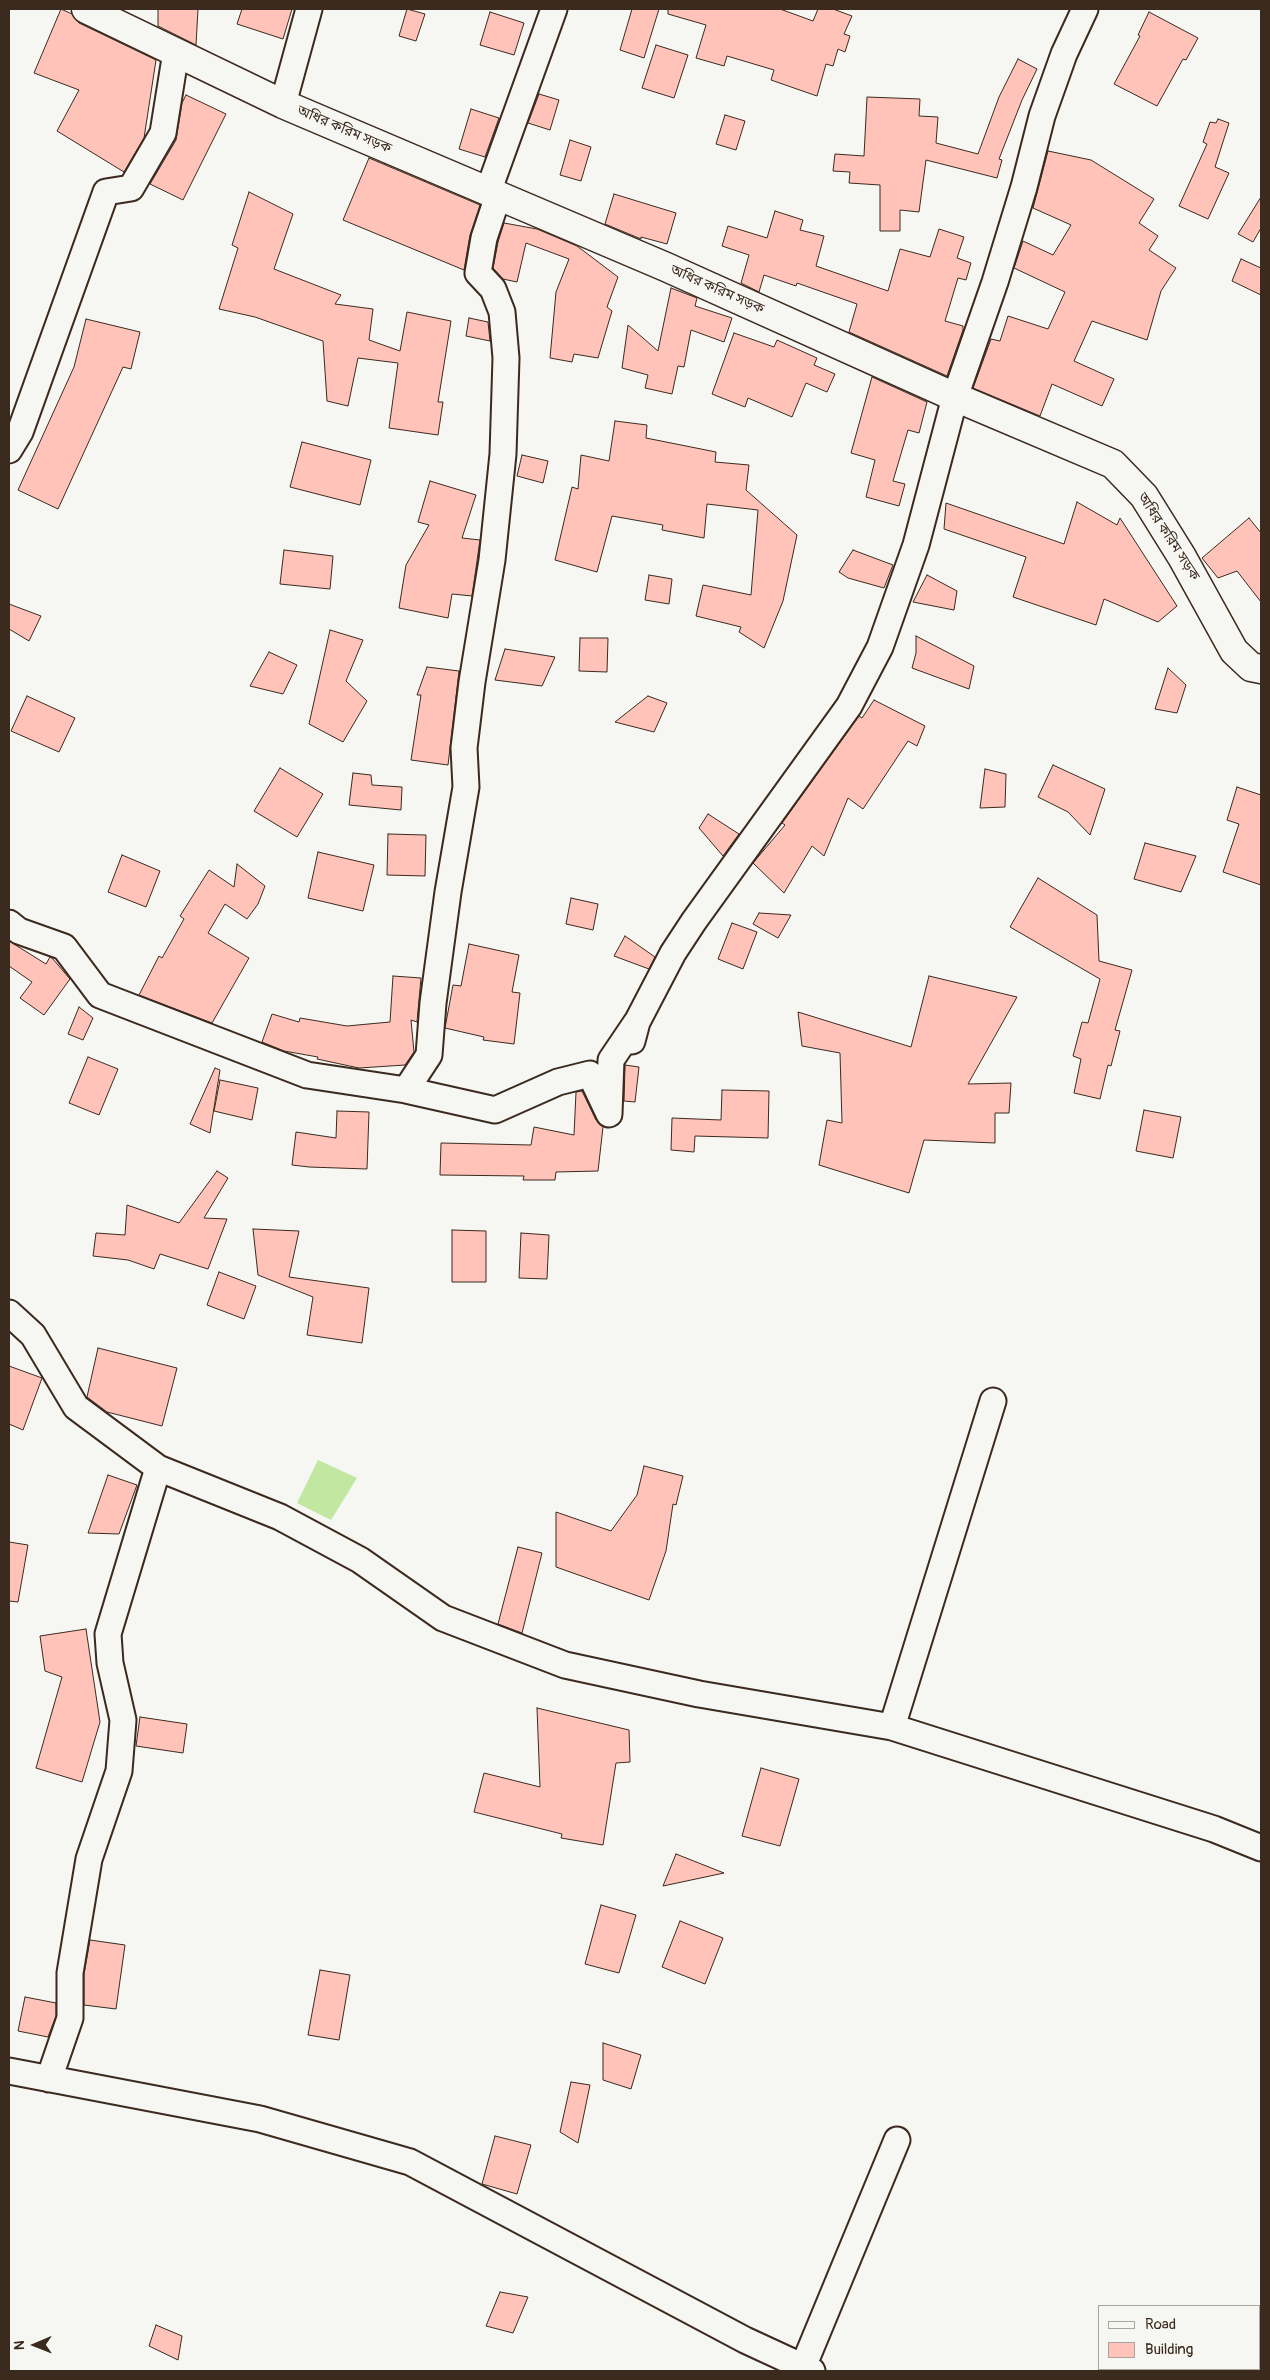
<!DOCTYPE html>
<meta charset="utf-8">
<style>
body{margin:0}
#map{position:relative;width:1270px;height:2380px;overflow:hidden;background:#f6f6f2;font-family:Pangolin,sans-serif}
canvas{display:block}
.frame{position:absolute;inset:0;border:10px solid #3b2a1e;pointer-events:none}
.legend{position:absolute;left:1098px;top:2305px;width:162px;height:65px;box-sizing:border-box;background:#f6f6f2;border:1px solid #aba49d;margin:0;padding:6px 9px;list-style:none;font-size:15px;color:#3b2a1e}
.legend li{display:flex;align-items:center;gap:10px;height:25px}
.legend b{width:25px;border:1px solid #aba49d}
.north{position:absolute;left:10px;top:2320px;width:50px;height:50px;-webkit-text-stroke:4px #f6f6f2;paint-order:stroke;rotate:269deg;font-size:14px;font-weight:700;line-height:20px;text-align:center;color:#3b2a1e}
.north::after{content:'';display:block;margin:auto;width:18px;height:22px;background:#3b2a1e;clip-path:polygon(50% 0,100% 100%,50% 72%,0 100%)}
</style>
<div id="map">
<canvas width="1270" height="2380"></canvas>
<div class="frame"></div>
<ul class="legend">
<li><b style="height:6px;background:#f6f6f2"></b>Road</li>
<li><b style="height:14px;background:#ffc3b9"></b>Building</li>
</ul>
<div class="north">N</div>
</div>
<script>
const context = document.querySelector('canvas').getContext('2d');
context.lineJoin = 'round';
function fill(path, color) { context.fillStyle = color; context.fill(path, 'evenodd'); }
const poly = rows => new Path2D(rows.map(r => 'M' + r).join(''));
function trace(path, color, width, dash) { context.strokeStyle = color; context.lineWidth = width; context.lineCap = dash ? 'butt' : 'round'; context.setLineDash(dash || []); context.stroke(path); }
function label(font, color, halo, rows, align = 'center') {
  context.font = font + ' Pangolin,"Noto Sans Bengali",sans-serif'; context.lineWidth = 4; context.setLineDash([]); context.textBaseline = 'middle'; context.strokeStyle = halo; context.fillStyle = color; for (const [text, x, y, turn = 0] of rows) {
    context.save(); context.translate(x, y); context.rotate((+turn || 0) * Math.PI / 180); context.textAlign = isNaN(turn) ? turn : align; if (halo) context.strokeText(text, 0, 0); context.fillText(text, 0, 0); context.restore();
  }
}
const green = poly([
 [318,1460,357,1478,331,1520,297,1503]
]);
const building = poly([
 [61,9,72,14,79,23,156,60,144,138,124,172,57,131,79,90,34,73,61,9],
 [158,9,198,9,196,45,158,26,158,9],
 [242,9,292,9,283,39,237,24,242,9],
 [407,9,425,14,416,41,399,36,407,9],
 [632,9,659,9,644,58,620,50,632,9],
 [668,9,780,9,813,21,818,9,833,9,852,16,844,34,850,36,845,52,838,49,833,66,826,64,817,96,771,80,774,70,727,56,724,66,696,58,706,25,668,14,668,9],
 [490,12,524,23,514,55,480,45,490,12],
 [1149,12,1198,38,1186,60,1183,59,1157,106,1114,84,1140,36,1138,35,1149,12],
 [656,45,688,55,674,98,642,88,656,45],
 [1018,59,1037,69,1022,100,999,159,1002,160,997,178,926,160,919,212,900,210,900,231,880,231,880,185,849,183,850,172,833,171,835,154,864,156,867,97,920,99,919,116,938,117,936,143,978,154,999,97,1018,59],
 [539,94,559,100,550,130,528,123,539,94],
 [186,95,226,114,183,200,150,184,176,140,182,103,186,95],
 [471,109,499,118,485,157,459,149,471,109],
 [725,115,745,121,736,150,716,144,725,115],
 [1218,119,1229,123,1215,167,1229,173,1208,219,1179,206,1207,144,1203,142,1210,122,1216,123,1218,119],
 [570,140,591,147,581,181,560,175,570,140],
 [1048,151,1091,160,1154,199,1139,223,1158,236,1149,250,1176,268,1161,291,1147,340,1092,321,1074,361,1114,379,1102,406,1052,384,1040,416,973,388,991,339,1000,341,1008,316,1048,329,1065,292,1014,268,1023,241,1053,255,1071,225,1033,208,1048,151],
 [369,158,480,205,470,235,464,270,343,220,369,158],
 [249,192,293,214,274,269,341,295,335,304,373,309,369,340,400,351,407,312,451,321,438,402,443,402,438,435,389,428,398,363,358,358,348,406,327,401,323,341,255,317,219,309,238,248,232,245,249,192],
 [614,194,676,213,667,244,641,237,641,239,605,224,614,194],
 [1261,197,1261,228,1253,242,1238,234,1261,197],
 [775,211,803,220,800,230,824,236,816,266,888,291,900,249,930,257,939,229,964,237,957,258,971,263,966,280,958,278,945,321,963,326,963,330,947,376,849,332,857,304,797,283,796,286,764,275,759,292,741,283,749,255,722,246,728,226,767,238,775,211],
 [504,223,537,229,577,246,618,277,607,307,612,311,598,358,574,354,572,362,550,358,556,292,569,259,526,243,517,282,503,279,493,268,498,242,504,223],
 [1241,259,1261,268,1261,295,1232,281,1241,259],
 [671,288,697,298,695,306,732,318,724,342,691,330,684,367,678,366,672,394,645,388,648,375,622,368,628,325,658,351,671,288],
 [469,318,488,322,490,341,466,336,469,318],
 [86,319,140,332,131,369,123,367,58,509,18,490,74,367,86,319],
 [734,333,774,347,777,340,817,358,814,365,835,374,827,392,806,383,792,417,748,398,745,407,712,394,734,333],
 [872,377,927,402,919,433,908,430,893,481,905,484,899,506,866,497,875,460,851,453,872,377],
 [615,421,647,425,646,438,716,452,715,462,749,465,746,490,797,535,783,601,764,648,739,632,741,627,696,616,703,585,751,595,758,510,707,504,704,538,662,530,663,525,612,516,597,572,555,560,572,487,578,489,581,455,609,461,615,421],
 [302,442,371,460,360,505,290,487,302,442],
 [522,455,548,461,543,483,517,476,522,455],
 [430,481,476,495,462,538,480,540,472,596,452,594,448,618,399,608,406,565,429,525,418,522,430,481],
 [1077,502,1117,525,1120,518,1177,606,1158,622,1104,599,1096,625,1013,597,1026,557,944,529,946,503,1064,544,1077,502],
 [1249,518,1261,533,1261,602,1237,571,1218,578,1202,558,1249,518],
 [284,550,333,556,330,589,280,584,284,550],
 [853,550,893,565,884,588,848,578,839,572,853,550],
 [649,575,672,579,669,604,645,600,649,575],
 [927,575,957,591,954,610,913,602,927,575],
 [9,604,41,616,29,641,9,629,9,604],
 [330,630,363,640,346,681,367,701,343,742,309,724,330,630],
 [916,636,974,666,969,689,912,668,916,653,916,636],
 [580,638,608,638,607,672,579,671,580,638],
 [505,649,555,657,542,686,495,680,505,649],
 [269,652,297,665,283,694,250,686,269,652],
 [427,667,459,671,448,765,411,760,421,695,417,695,427,667],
 [1168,668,1186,685,1177,713,1155,709,1168,668],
 [27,696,75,718,59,752,11,731,27,696],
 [648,696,667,703,654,732,615,722,648,696],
 [874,700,925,726,917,746,908,741,863,809,848,798,824,856,812,846,784,893,753,863,785,825,782,823,859,716,862,718,874,700],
 [1053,765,1105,789,1090,835,1068,812,1038,797,1053,765],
 [280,768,323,794,297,837,254,811,280,768],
 [985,769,1006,774,1005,807,980,808,985,769],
 [353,773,371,775,372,785,402,787,401,810,349,805,353,773],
 [1237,787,1261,795,1261,885,1223,872,1239,824,1227,820,1237,787],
 [708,814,739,834,723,856,699,828,708,814],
 [388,834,426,835,425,876,387,875,388,834],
 [1145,843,1196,856,1181,892,1134,879,1145,843],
 [318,852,374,865,363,911,308,898,318,852],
 [122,855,160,871,146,907,108,892,122,855],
 [237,864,265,886,258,904,247,919,225,904,208,933,249,958,212,1023,139,995,159,956,162,958,184,919,180,916,209,870,234,887,237,864],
 [1038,878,1097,915,1099,961,1132,970,1115,1030,1120,1031,1111,1066,1108,1065,1100,1099,1074,1093,1081,1059,1073,1056,1082,1022,1088,1023,1100,979,1010,927,1038,878],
 [571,898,598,904,593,930,566,924,571,898],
 [759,913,791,915,778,938,753,924,759,913],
 [732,923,757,932,743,969,718,959,732,923],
 [625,936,655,957,649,969,614,956,625,936],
 [9,941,46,964,50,957,52,958,70,979,44,1015,20,998,32,982,9,966,9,941],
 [469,944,519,955,512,992,520,993,514,1044,483,1040,484,1037,445,1028,453,985,461,986,469,944],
 [393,976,421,978,417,1022,411,1020,414,1052,405,1065,359,1068,317,1059,318,1057,284,1051,262,1042,272,1014,299,1022,300,1018,347,1026,390,1022,393,976],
 [929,976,1017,997,968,1084,1011,1083,1009,1113,995,1113,995,1143,924,1140,909,1193,819,1165,827,1120,842,1123,840,1053,802,1046,798,1012,911,1047,929,976],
 [79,1007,93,1018,83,1040,68,1034,79,1007],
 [88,1057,118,1069,99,1115,69,1103,88,1057],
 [625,1065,639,1067,635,1102,624,1101,625,1065],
 [215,1068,220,1070,210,1133,190,1124,215,1068],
 [220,1080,258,1088,252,1120,214,1111,220,1080],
 [722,1090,769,1091,768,1138,695,1136,694,1152,671,1150,672,1118,721,1120,722,1090],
 [582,1091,596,1120,603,1127,598,1171,556,1172,555,1180,523,1180,524,1176,440,1175,441,1143,531,1145,534,1127,574,1135,576,1092,582,1091],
 [1144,1110,1181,1117,1173,1158,1136,1151,1144,1110],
 [337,1111,369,1112,367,1169,309,1167,292,1165,296,1132,336,1138,337,1111],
 [217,1171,228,1178,204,1218,227,1219,208,1269,160,1254,154,1269,128,1260,93,1256,96,1233,125,1235,127,1205,179,1223,217,1171],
 [253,1229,299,1231,289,1277,369,1288,362,1343,307,1335,313,1297,258,1275,253,1229],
 [452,1230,486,1231,486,1282,452,1282,452,1230],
 [521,1233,549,1235,547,1279,519,1278,521,1233],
 [219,1272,256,1286,244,1319,207,1305,219,1272],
 [98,1348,177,1368,162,1426,107,1412,87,1397,98,1348],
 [9,1366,42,1378,23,1430,9,1424,9,1366],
 [644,1466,683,1476,676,1505,673,1504,666,1551,649,1600,556,1567,556,1512,611,1531,637,1495,644,1466],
 [108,1475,137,1485,119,1534,88,1533,108,1475],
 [9,1542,28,1545,18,1602,9,1601,9,1542],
 [518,1547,542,1553,522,1633,498,1624,518,1547],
 [86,1629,100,1722,82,1782,36,1768,62,1677,45,1671,40,1636,86,1629],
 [537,1708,629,1730,630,1762,616,1763,603,1845,561,1838,562,1834,474,1812,484,1773,540,1787,537,1708],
 [140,1717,187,1724,183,1753,136,1746,140,1717],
 [761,1768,799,1779,780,1846,742,1836,761,1768],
 [676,1854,724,1873,663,1886,676,1854],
 [601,1905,636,1915,619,1973,585,1964,601,1905],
 [680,1921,723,1938,705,1984,662,1967,680,1921],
 [90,1940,125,1945,116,2009,84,2005,84,1974,90,1940],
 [320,1970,350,1975,339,2040,308,2035,320,1970],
 [25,1997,56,2003,56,2016,48,2037,18,2031,25,1997],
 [603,2043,641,2055,631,2089,603,2080,603,2043],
 [571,2082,590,2085,578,2143,560,2132,571,2082],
 [495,2136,531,2145,517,2194,482,2184,495,2136],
 [500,2292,528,2297,513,2333,486,2326,500,2292],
 [156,2325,182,2336,178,2360,149,2346,156,2325]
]);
const minor = poly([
 [283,104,309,9],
 [488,192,554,9],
 [9,450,20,432,106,192,131,188,163,133,176,52],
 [9,923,19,931,64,947,100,995,307,1075,406,1090,495,1110,558,1082,590,1074,609,1114,611,1060,636,1023],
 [632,1041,637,1022,673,953,694,921,849,706,880,647,916,545,955,397,995,282,1024,187,1042,116,1064,54,1085,9],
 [406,1090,429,1055,433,1003,448,892,466,787,464,748,472,682,492,560,503,454,506,358,502,312,493,289,478,273,484,238,498,196],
 [9,1313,33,1335,76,1407,158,1468,280,1517,360,1560,443,1618,565,1665,699,1694,892,1727,1214,1829,1261,1848],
 [892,1727,993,1401],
 [9,2071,260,2119,410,2162,745,2340,812,2371],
 [49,2079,70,2018,70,1973,89,1859,119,1771,123,1720,110,1663,108,1634,158,1468],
 [803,2367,897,2140]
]);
const major = poly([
 [86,9,283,104,666,267,955,397,1113,464,1144,496,1182,557,1234,651,1251,667,1261,669]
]);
const streetNames = [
 ["অধির করিম সড়ক",344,130,23],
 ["অধির করিম সড়ক",717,290,24],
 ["অধির করিম সড়ক",1168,537,57]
];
fill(green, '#c2e7a1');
fill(building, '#ffc3b9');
trace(building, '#3b2a1e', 1);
trace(minor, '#3b2a1e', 29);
trace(major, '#3b2a1e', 31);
trace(minor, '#f6f6f2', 25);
trace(major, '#f6f6f2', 28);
label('14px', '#3b2a1e', '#f6f6f2', streetNames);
</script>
